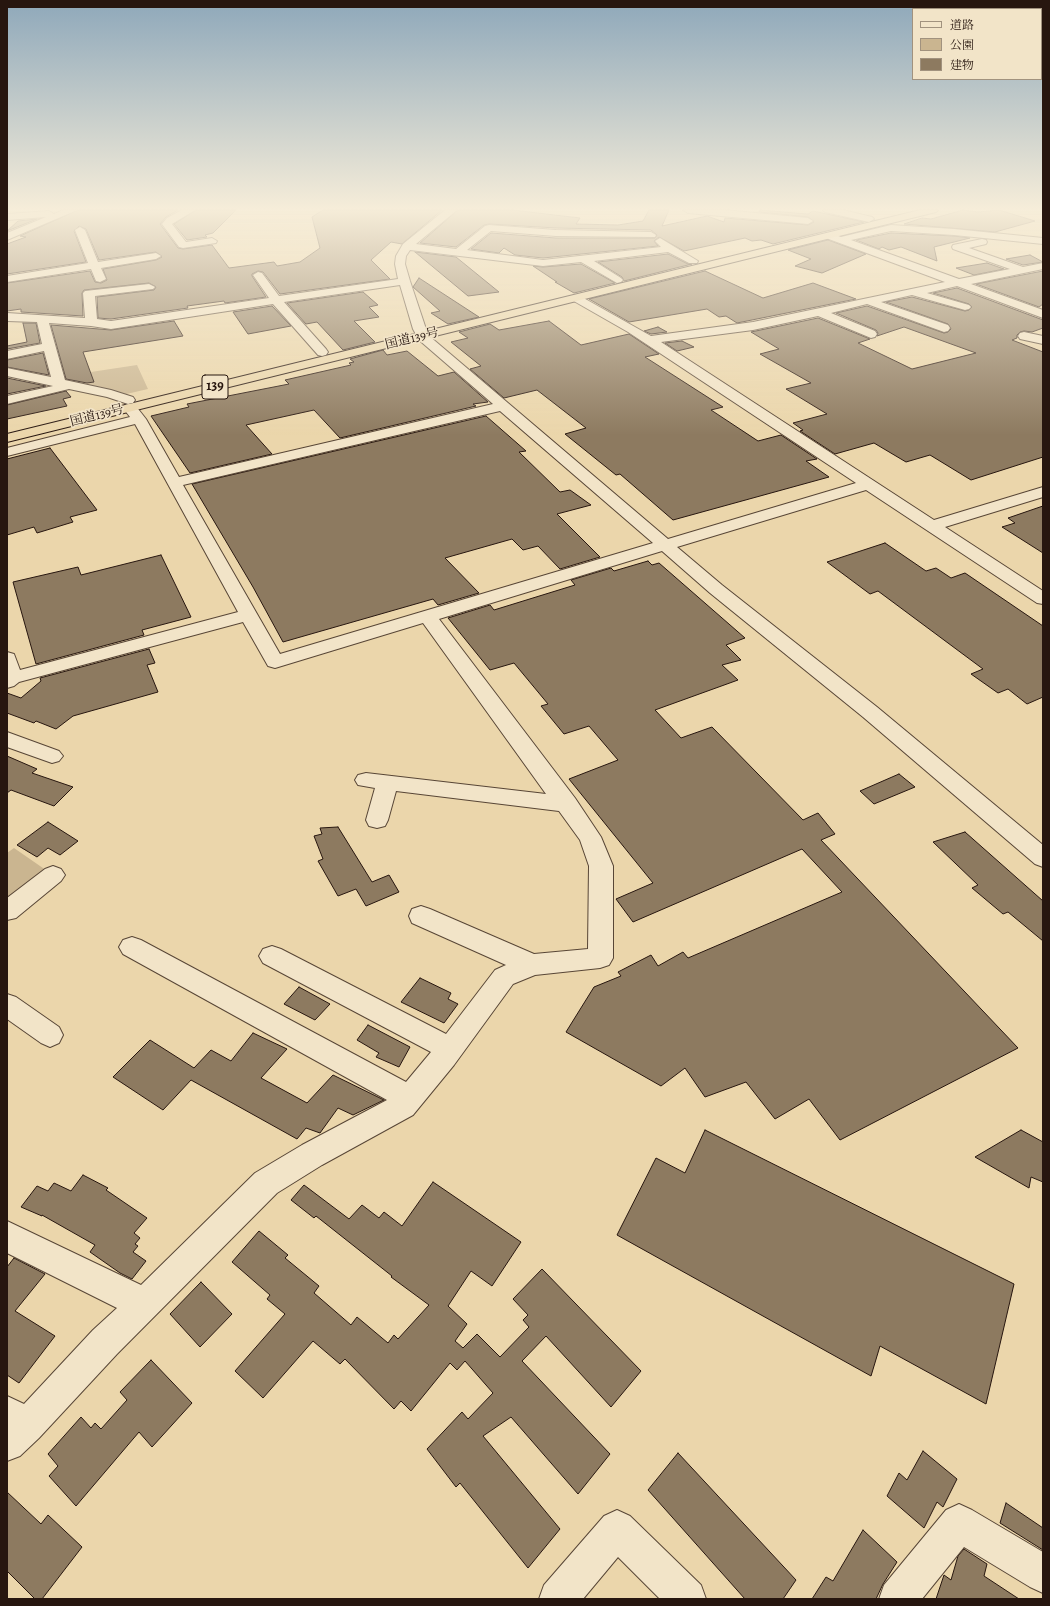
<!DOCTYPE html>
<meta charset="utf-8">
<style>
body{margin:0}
#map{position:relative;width:1050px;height:1606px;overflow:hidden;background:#ebd6ab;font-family:Alegreya,"Noto Serif JP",serif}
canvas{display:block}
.frame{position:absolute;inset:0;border:8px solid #27160f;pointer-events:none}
.legend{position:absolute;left:912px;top:8px;width:130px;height:72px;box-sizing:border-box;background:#f2e4c8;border:1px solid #a1927e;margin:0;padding:5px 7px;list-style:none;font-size:12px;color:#27160f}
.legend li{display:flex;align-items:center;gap:8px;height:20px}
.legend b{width:20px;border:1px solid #a1927e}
</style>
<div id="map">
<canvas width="1050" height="1606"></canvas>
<div class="frame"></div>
<ul class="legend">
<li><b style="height:5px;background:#f2e4c8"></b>道路</li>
<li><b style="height:11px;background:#cab590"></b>公園</li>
<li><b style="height:11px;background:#8d7a60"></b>建物</li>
</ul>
</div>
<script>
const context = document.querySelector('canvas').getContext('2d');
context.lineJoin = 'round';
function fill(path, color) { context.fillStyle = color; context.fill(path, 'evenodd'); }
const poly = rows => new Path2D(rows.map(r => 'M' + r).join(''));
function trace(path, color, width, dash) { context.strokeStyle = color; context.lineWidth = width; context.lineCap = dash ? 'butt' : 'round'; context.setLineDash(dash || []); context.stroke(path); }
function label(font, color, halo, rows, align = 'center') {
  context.font = font + ' Alegreya,"Noto Serif JP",serif'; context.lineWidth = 3.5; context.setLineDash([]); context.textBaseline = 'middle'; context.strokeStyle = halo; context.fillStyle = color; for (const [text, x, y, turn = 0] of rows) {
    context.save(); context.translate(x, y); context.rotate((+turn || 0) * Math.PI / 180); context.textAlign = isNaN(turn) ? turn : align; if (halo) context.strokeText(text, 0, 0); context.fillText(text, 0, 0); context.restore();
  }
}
const green = poly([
 [137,365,148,389,118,396,59,382,58,377],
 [14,848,53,875,7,903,7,853]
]);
const building = poly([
 [78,210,178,210,166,217,160,224,178,248,183,249,212,245,229,268,274,262,277,266,300,262,320,248,312,217,323,210,442,210,402,244,391,242,371,260,390,279,280,294,263,272,258,271,252,274,252,276,266,297,225,303,224,301,187,306,188,308,111,319,98,318,97,297,154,290,156,287,149,283,84,290,82,293,83,316,21,312,21,309,7,311,7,283,90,271,95,282,101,283,107,280,103,269,156,260,162,257,156,252,99,260,86,229,79,226,74,231,86,262,7,274,7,244,26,237,20,236,78,210],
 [196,210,236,210,213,233,205,235,207,237,187,240,174,224,196,210],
 [458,210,513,210,580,218,576,224,618,225,643,221,649,210,669,210,662,226,707,216,724,222,725,218,808,225,814,222,808,217,759,212,760,210,808,214,813,211,864,222,773,244,761,240,752,241,745,238,684,251,659,237,654,241,658,246,543,258,515,255,504,248,499,253,471,249,491,233,556,238,655,238,657,235,651,230,556,228,489,224,484,225,456,247,420,243,458,210],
 [963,210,978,212,999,210,1035,221,995,232,904,224,922,218,931,219,963,210],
 [37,219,7,231,18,221,37,219],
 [891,233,954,236,970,238,934,247,937,261,901,247,889,250,882,247,879,249,856,240,891,233],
 [828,240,866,254,822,273,795,266,811,259,788,250,828,240],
 [415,252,456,257,499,292,468,296,415,252],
 [668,254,688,264,692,264,624,281,622,277,598,262,668,254],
 [1030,255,1043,262,1023,265,1006,259,1030,255],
 [987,263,1004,269,974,275,956,268,987,263],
 [581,264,615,283,574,293,555,282,557,282,533,266,543,267,581,264],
 [705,271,763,298,813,283,856,299,737,323,726,316,719,317,707,309,629,322,589,299,705,271],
 [1043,271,1043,304,1039,307,976,284,1043,271],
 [419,278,479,317,448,324,431,313,440,311,413,287,419,278],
 [957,288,1043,320,1043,328,1032,332,1024,331,1020,332,1017,335,1017,338,1012,340,1043,352,1043,457,971,480,930,455,906,462,874,443,835,454,800,431,803,430,793,423,827,414,786,389,811,383,760,354,779,349,751,332,818,318,870,339,858,343,912,369,976,353,904,327,877,336,878,333,876,330,836,313,867,306,944,333,948,332,951,329,948,324,886,302,912,297,965,311,969,310,972,307,969,304,933,293,957,288],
 [363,292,378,305,369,307,379,317,354,321,375,342,343,350,317,322,306,324,287,303,363,292],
 [272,306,291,326,248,334,233,312,272,306],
 [174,321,183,336,83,352,94,382,87,383,66,379,51,325,111,330,174,321],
 [549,321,581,345,629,334,659,354,645,357,723,407,711,410,758,441,781,435,817,459,806,461,829,477,673,520,620,474,616,475,565,434,586,428,537,390,504,398,470,369,481,366,451,342,468,338,459,332,490,324,499,330,549,321],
 [23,323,36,323,40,343,7,349,7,346,27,342,23,323],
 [658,327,667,332,651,334,644,331,658,327],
 [682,341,694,347,677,351,665,343,682,341],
 [383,350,387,355,407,351,438,376,454,372,488,402,473,404,476,406,340,438,314,410,246,425,272,454,190,473,151,416,189,407,187,404,289,384,285,380,351,365,349,363,354,362,350,359,383,350],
 [43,353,49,375,7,367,7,360,43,353],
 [7,378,46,386,7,394,7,378],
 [66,391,71,397,63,399,67,406,7,419,7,405,66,391],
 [486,416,526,451,519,452,560,492,570,490,591,505,557,514,600,557,560,569,538,546,523,550,512,539,445,558,479,593,438,605,433,599,283,642,253,587,192,484,486,416],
 [50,448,97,510,70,517,73,522,37,533,34,527,7,535,7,459,50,448],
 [1043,506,1043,553,1002,527,1015,523,1008,518,1043,506],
 [885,543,926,571,936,568,951,578,965,573,1043,626,1043,697,1027,704,1008,689,998,693,971,674,983,669,878,591,870,594,827,562,885,543],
 [161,555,191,617,142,630,144,635,36,664,13,582,78,567,81,575,161,555],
 [648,561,652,565,659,563,745,638,726,645,741,660,722,665,738,680,655,710,681,738,712,727,803,820,818,813,835,834,821,840,1018,1048,840,1140,809,1099,775,1119,746,1082,705,1097,685,1068,661,1086,566,1032,594,987,621,976,618,972,651,955,658,966,683,952,688,958,842,892,802,849,633,922,616,899,653,883,569,779,618,760,589,726,564,734,541,706,548,704,514,663,490,670,448,618,490,605,494,610,575,585,571,580,611,568,614,571,648,561],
 [149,649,155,663,147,665,158,692,73,716,56,729,36,721,34,723,7,713,7,693,21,698,41,681,40,678,149,649],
 [7,756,37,769,32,773,73,787,54,806,11,790,7,793,7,756],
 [899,774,915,787,874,804,860,791,899,774],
 [48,822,78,841,60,855,48,848,37,857,17,845,48,822],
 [338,827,372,882,389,875,399,892,366,906,356,889,338,896,318,861,323,859,314,836,322,834,320,828,338,827],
 [965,832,1043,901,1043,941,1008,912,1003,914,972,888,978,885,933,842,965,832],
 [420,978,451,993,448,999,458,1004,444,1023,401,1002,420,978],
 [299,987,330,1004,315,1020,284,1004,299,987],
 [368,1025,410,1047,399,1067,376,1057,379,1053,357,1040,368,1025],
 [253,1033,287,1049,261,1078,307,1103,333,1075,384,1100,353,1115,338,1108,320,1133,306,1128,297,1139,191,1080,163,1110,113,1077,150,1040,194,1068,211,1050,231,1061,253,1033],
 [705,1130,1014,1284,986,1404,880,1346,871,1376,617,1235,656,1158,685,1173,705,1130],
 [1021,1130,1043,1142,1043,1182,1031,1177,1029,1188,975,1157,1021,1130],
 [83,1175,108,1188,106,1190,147,1218,134,1233,140,1238,135,1244,138,1246,133,1252,146,1261,132,1279,120,1273,90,1252,95,1245,42,1215,42,1216,21,1207,37,1186,48,1191,54,1183,71,1191,83,1175],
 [433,1182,521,1242,492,1286,471,1271,448,1306,467,1324,455,1341,463,1348,477,1334,500,1357,529,1327,523,1320,528,1315,513,1299,542,1269,641,1371,611,1407,546,1336,522,1361,610,1454,578,1494,511,1417,483,1436,560,1529,528,1568,460,1483,456,1487,427,1449,462,1412,468,1419,493,1393,465,1361,457,1370,450,1363,411,1411,401,1401,394,1409,345,1359,340,1364,313,1341,263,1398,235,1371,285,1314,267,1299,270,1295,232,1262,259,1231,288,1255,285,1258,319,1286,314,1293,351,1325,357,1317,388,1343,394,1335,398,1339,429,1305,391,1277,392,1276,316,1216,314,1218,291,1200,304,1185,349,1219,362,1205,379,1218,384,1212,402,1226,433,1182],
 [14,1258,45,1274,15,1311,55,1336,19,1383,7,1375,7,1267,14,1258],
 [201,1282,232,1314,200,1347,170,1314,201,1282],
 [151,1360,192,1403,152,1447,139,1432,76,1506,49,1476,58,1466,48,1454,81,1417,91,1428,95,1423,101,1429,127,1400,120,1392,151,1360],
 [923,1451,957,1479,943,1507,937,1502,924,1528,887,1496,899,1473,907,1480,923,1451],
 [678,1453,796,1580,783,1599,745,1599,648,1490,678,1453],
 [7,1492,41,1524,48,1515,82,1547,42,1599,35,1599,7,1571,7,1492],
 [1006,1503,1043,1528,1043,1550,1000,1523,1006,1503],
 [863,1530,897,1562,883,1584,876,1599,812,1599,826,1577,833,1581,863,1530],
 [964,1549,987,1564,984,1576,1019,1599,936,1599,944,1575,951,1580,958,1556,964,1549]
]);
const minor = poly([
 [63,210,77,210,7,240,7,233,46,217,7,220,7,214,49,211,54,214,63,210],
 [182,210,195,210,172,224,186,242,212,238,217,241,216,243,183,248,179,247,162,224,167,218,182,210],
 [445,210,457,210,416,244,456,249,485,226,489,225,556,230,651,232,656,235,655,237,556,236,491,231,467,250,543,260,661,247,655,241,660,238,698,261,697,263,689,263,668,252,594,261,621,278,623,280,621,282,617,283,581,262,543,266,410,250,406,256,405,264,410,281,428,335,668,539,856,483,628,332,572,300,570,298,572,296,580,296,651,336,753,322,945,282,826,238,825,236,826,234,830,233,841,237,891,225,954,229,1043,238,1043,244,954,235,891,231,851,240,959,279,1010,269,953,249,952,247,953,245,982,239,986,240,987,242,986,244,969,248,1023,267,1043,263,1043,269,971,284,1043,310,1043,318,957,286,927,293,969,305,971,307,969,309,965,310,912,295,881,302,948,325,950,328,948,331,944,332,867,304,831,313,875,331,877,334,875,337,871,338,818,316,753,330,661,342,934,520,1043,487,1043,497,945,527,1043,591,1043,604,1037,603,866,490,677,547,722,585,877,707,1043,845,1043,867,1035,864,863,717,710,593,662,551,439,619,575,798,601,837,613,866,613,958,609,965,600,968,535,975,513,984,454,1065,413,1115,322,1165,277,1193,117,1354,39,1438,20,1456,7,1461,7,1396,24,1404,93,1330,117,1308,7,1253,7,1221,141,1285,255,1173,302,1145,387,1100,123,954,119,947,123,940,132,937,141,940,406,1082,431,1052,263,963,259,956,263,949,272,946,281,949,446,1034,495,970,506,965,412,923,409,916,412,909,421,906,430,909,534,954,588,949,589,866,580,840,559,811,396,791,388,820,385,826,377,828,369,826,366,820,375,788,358,785,355,780,358,775,366,773,546,794,423,623,275,668,268,666,243,622,19,682,14,686,7,688,7,652,14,654,20,670,238,612,135,424,7,456,7,448,130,417,123,408,125,405,130,404,135,405,146,419,179,477,493,404,419,340,413,329,400,285,284,302,326,349,328,352,326,355,322,356,318,355,273,304,111,329,91,326,49,323,65,380,111,390,133,397,135,400,133,403,128,404,107,397,69,389,7,404,7,396,53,386,7,376,7,368,51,377,44,351,7,359,7,351,42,344,37,322,7,321,7,313,85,318,83,293,85,291,149,284,155,287,153,289,95,296,97,319,111,321,269,298,253,275,258,272,262,273,279,296,398,279,395,264,396,256,403,244,445,210],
 [500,411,653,543,280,654,183,485,500,411],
 [683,210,724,210,808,218,813,221,808,224,688,213,683,210],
 [823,210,843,210,872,217,874,219,869,222,825,212,823,210],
 [80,227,85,230,98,262,156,253,161,256,156,259,101,268,106,279,100,282,96,281,91,269,7,282,7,276,88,263,75,230,80,227],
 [1024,332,1043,336,1043,344,1020,339,1018,336,1020,333,1024,332],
 [7,732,59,751,63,756,59,761,52,763,7,747,7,732],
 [53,866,61,869,65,875,61,881,16,918,7,920,7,898,45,869,53,866],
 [7,994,16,997,59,1027,63,1035,59,1043,50,1047,41,1043,7,1019,7,994],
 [959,1504,972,1510,1043,1552,1043,1593,1030,1587,964,1547,922,1599,879,1599,884,1585,946,1510,959,1504],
 [617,1510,630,1516,701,1585,706,1599,660,1599,618,1557,583,1599,539,1599,544,1585,604,1516,617,1510]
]);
const highway = poly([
 [920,210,938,210,936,212,7,442,7,434,920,210]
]);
const farStreetnames = [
 ["国道139号",412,339,-14],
 ["国道139号",97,416,-14]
];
const shields = [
 [215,387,26]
];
const shieldNames = [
 ["139",215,387]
];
fill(green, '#cab590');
fill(building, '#8d7a60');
trace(building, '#27160f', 1);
trace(minor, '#584636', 2);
trace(highway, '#27160f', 2);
fill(minor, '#f2e4c8');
fill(highway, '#ebd6ab');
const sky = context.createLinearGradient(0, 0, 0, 435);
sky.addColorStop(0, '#8ea8ba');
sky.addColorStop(0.48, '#f6edd9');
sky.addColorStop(1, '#f6edd900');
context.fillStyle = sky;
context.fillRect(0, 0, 1050, 435);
label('13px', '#27160f', '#f2e4c8', farStreetnames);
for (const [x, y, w] of shields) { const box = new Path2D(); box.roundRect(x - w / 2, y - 12, w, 24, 3); context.fillStyle = '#f2e4c8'; context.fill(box); trace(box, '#27160f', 1); }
label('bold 14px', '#27160f', null, shieldNames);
</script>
